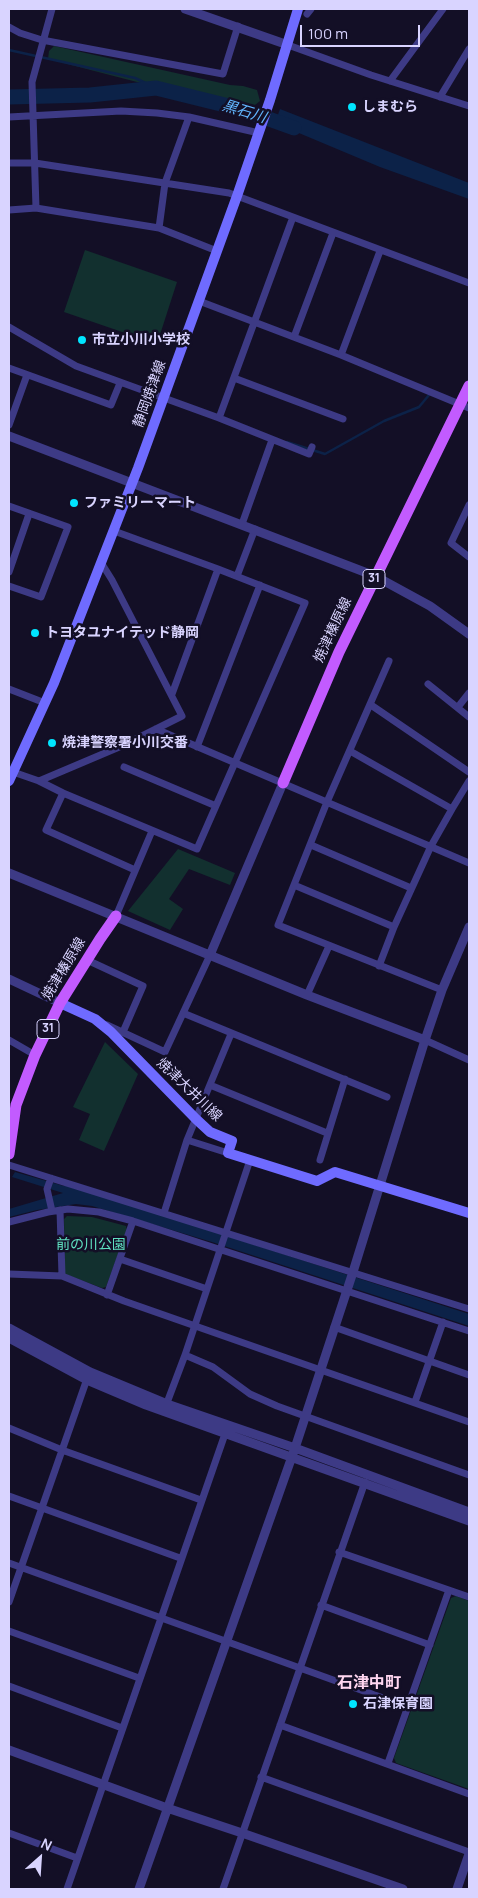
<!DOCTYPE html>
<meta charset="utf-8">
<style>
body{margin:0}
#map{position:relative;width:478px;height:1898px;overflow:hidden;background:#130f26;font-family:Manrope,sans-serif}
canvas{display:block}
.frame{position:absolute;inset:0;border:10px solid #d9d4ff;pointer-events:none}
.north{position:absolute;left:15px;top:1833px;width:50px;height:50px;-webkit-text-stroke:4px #130f26;paint-order:stroke;rotate:26deg;font-size:14px;font-weight:700;line-height:20px;text-align:center;color:#d9d4ff}
.north::after{content:'';display:block;margin:auto;width:18px;height:22px;background:#d9d4ff;clip-path:polygon(50% 0,100% 100%,50% 72%,0 100%)}
.scale{position:absolute;left:300px;top:25px;width:120px;height:22px;box-sizing:border-box;border:2px solid #d9d4ff;border-top:0;padding-left:6px;font-size:15px;line-height:18px;white-space:nowrap;color:#d9d4ff;-webkit-text-stroke:4px #130f26;paint-order:stroke}
</style>
<div id="map">
<canvas width="478" height="1898"></canvas>
<div class="frame"></div>
<div class="north">N</div>
<div class="scale">100 m</div>
</div>
<script>
const context = document.querySelector('canvas').getContext('2d');
context.lineJoin = 'round';
function fill(path, color) { context.fillStyle = color; context.fill(path, 'evenodd'); }
const poly = rows => new Path2D(rows.map(r => 'M' + r).join(''));
function trace(path, color, width, dash) { context.strokeStyle = color; context.lineWidth = width; context.lineCap = dash ? 'butt' : 'round'; context.setLineDash(dash || []); context.stroke(path); }
function label(font, color, halo, rows, align = 'center') {
  context.font = font + ' Manrope,"Noto Sans JP",sans-serif'; context.lineWidth = 5; context.setLineDash([]); context.textBaseline = 'middle'; context.strokeStyle = halo; context.fillStyle = color; for (const [text, x, y, turn = 0] of rows) {
    context.save(); context.translate(x, y); context.rotate((+turn || 0) * Math.PI / 180); context.textAlign = isNaN(turn) ? turn : align; if (halo) context.strokeText(text, 0, 0); context.fillText(text, 0, 0); context.restore();
  }
}
const green = poly([
 [54,46,230,85,243,86,257,90,260,101,255,105,195,97,48,59,49,51],
 [85,250,177,282,157,344,64,312],
 [178,849,235,873,230,885,189,869,169,899,183,909,170,930,128,911],
 [105,1042,138,1074,104,1151,79,1140,90,1114,73,1107],
 [67,1216,92,1217,126,1226,127,1230,106,1287,102,1288,65,1274,64,1219],
 [456,1596,469,1601,469,1789,396,1763,394,1758,451,1598]
]);
const water = poly([
 [280,109,469,183,469,199,380,167,275,123],
 [15,1172,64,1186,66,1184,469,1314,469,1326,212,1242,92,1206,76,1204,37,1210,9,1217,9,1209,63,1193,12,1177]
]);
const stream = poly([
 [9,50,135,78,156,88],
 [287,442,325,454,384,421,419,407,429,395]
]);
const river = poly([
 [9,97,90,95,156,88,241,109,294,128]
]);
const minor = poly([
 [307,14,311,9],
 [9,27,20,33,42,40,223,74,238,26],
 [288,45,371,75,469,106],
 [390,81,443,9],
 [440,97,469,49],
 [9,117,121,111,157,113,189,117,259,133],
 [9,163,35,163,229,193,469,283],
 [36,208,32,82,52,9],
 [9,210,36,208,159,228,217,251],
 [159,228,165,183,189,117],
 [199,301,341,355,469,408],
 [9,327,76,366,219,418,309,454,312,447],
 [294,337,333,233],
 [341,355,380,251],
 [9,368,111,405,120,383],
 [234,378,343,419],
 [219,418,293,217],
 [9,425,27,375],
 [469,505,451,543,469,557],
 [9,506,68,527,41,597,9,586],
 [242,524,272,440],
 [114,531,218,569,172,694],
 [9,572,29,514],
 [237,576,255,529],
 [389,661,327,802,278,925,442,990],
 [428,684,469,717],
 [9,689,45,703],
 [371,705,469,772],
 [458,707,469,693],
 [156,729,469,863],
 [197,747,260,585],
 [350,751,452,809],
 [124,767,216,806],
 [13,772,39,781,124,745,182,716,112,580,102,564],
 [39,781,63,793,197,849,305,603,218,569],
 [63,793,46,830,135,870],
 [311,845,411,888],
 [294,885,394,927],
 [116,916,152,831],
 [87,960,143,986,123,1032],
 [379,966,394,927,431,846,452,809,469,781],
 [307,995,329,946],
 [183,1013,387,1097],
 [107,1025,165,1052,210,955],
 [9,1040,35,1055],
 [425,1040,469,1060],
 [210,1085,327,1133],
 [187,1140,228,1153],
 [320,1160,345,1079],
 [9,1165,469,1309],
 [51,1178,47,1189,52,1211],
 [60,1210,62,1276],
 [164,1213,187,1140,231,1034],
 [9,1222,48,1212,68,1209,99,1212,133,1221,469,1331],
 [120,1259,207,1289],
 [9,1274,62,1276,124,1301,469,1422],
 [107,1295,133,1221],
 [334,1327,469,1375],
 [185,1355,213,1367,250,1394,277,1406,469,1475],
 [415,1402,443,1322],
 [165,1408,185,1355,250,1160],
 [9,1428,62,1450,201,1500],
 [9,1496,180,1558],
 [339,1552,469,1597],
 [9,1563,408,1707],
 [9,1602,88,1376],
 [321,1605,430,1645],
 [9,1631,139,1678],
 [9,1686,122,1728],
 [280,1725,469,1794],
 [388,1763,449,1590],
 [261,1777,469,1852],
 [9,1833,77,1858],
 [67,1889,225,1434],
 [223,1889,365,1482]
]);
const tertiary = poly([
 [185,9,288,45],
 [9,436,375,576,430,606,469,634],
 [9,873,307,995,425,1040],
 [210,955,283,783],
 [9,979,60,1003],
 [9,1328,90,1372,167,1404,295,1448,469,1512],
 [9,1338,87,1380,146,1405,469,1521],
 [9,1750,167,1808,242,1833,403,1889],
 [139,1889,295,1448,353,1272,425,1040,442,990,469,927],
 [457,1889,469,1854]
]);
const secondary = poly([
 [9,781,54,683,138,468,237,196,270,100,298,9],
 [60,1003,95,1019,111,1032,196,1119,210,1132,232,1141,228,1153,317,1181,335,1172,469,1213]
]);
const primary = poly([
 [283,783,339,652,469,386],
 [9,1154,16,1105,35,1055,60,1003,100,939,116,916]
]);
const markers = [
 [352,107,5,"#00e5ff"],
 [82,340,5,"#00e5ff"],
 [74,503,5,"#00e5ff"],
 [35,633,5,"#00e5ff"],
 [52,743,5,"#00e5ff"],
 [353,1704,5,"#00e5ff"]
];
const shields = [
 [374,579,22],
 [48,1029,22]
];
const shieldNames = [
 ["31",374,579],
 ["31",48,1029]
];
const poiNames = [
 ["しまむら",362,107],
 ["市立小川小学校",92,340],
 ["ファミリーマート",84,503],
 ["トヨタユナイテッド静岡",45,633],
 ["焼津警察署小川交番",62,743],
 ["石津保育園",363,1704]
];
const streetNames = [
 ["静岡焼津線",150,394,-70],
 ["焼津榛原線",333,630,-65],
 ["焼津榛原線",64,969,-59],
 ["焼津大井川線",189,1090,44]
];
const parkNames = [
 ["前の川公園",91,1245]
];
const waterNames = [
 ["黒石川",244,112,17]
];
const quarterNames = [
 ["石津中町",369,1684]
];
fill(green, '#12302f');
fill(water, '#0c2248');
trace(stream, '#0c2248', 2.5);
trace(river, '#0c2248', 15);
trace(minor, '#3d3a85', 7);
trace(tertiary, '#3d3a85', 9);
trace(secondary, '#6f6bff', 10);
trace(primary, '#c25bff', 11);
for (const [x, y, r, color] of markers) { const dot = new Path2D(); dot.arc(x, y, r, 0, 2 * Math.PI); context.fillStyle = color; context.fill(dot); trace(dot, '#130f26', 2); }
for (const [x, y, w] of shields) { const box = new Path2D(); box.roundRect(x - w / 2, y - 9.5, w, 19, 4); context.fillStyle = '#130f26'; context.fill(box); trace(box, '#d9d4ff', 1); }
label('bold 12px', '#d9d4ff', null, shieldNames);
label('bold 14px', '#d9d4ff', '#130f26', poiNames, 'left');
label('14px', '#d9d4ff', '#130f26', streetNames);
label('14px', '#5fe0c0', '#130f26', parkNames);
label('italic 15px', '#62b6ff', '#130f26', waterNames);
label('bold 16px', '#ffd6f0', '#130f26', quarterNames);
</script>
